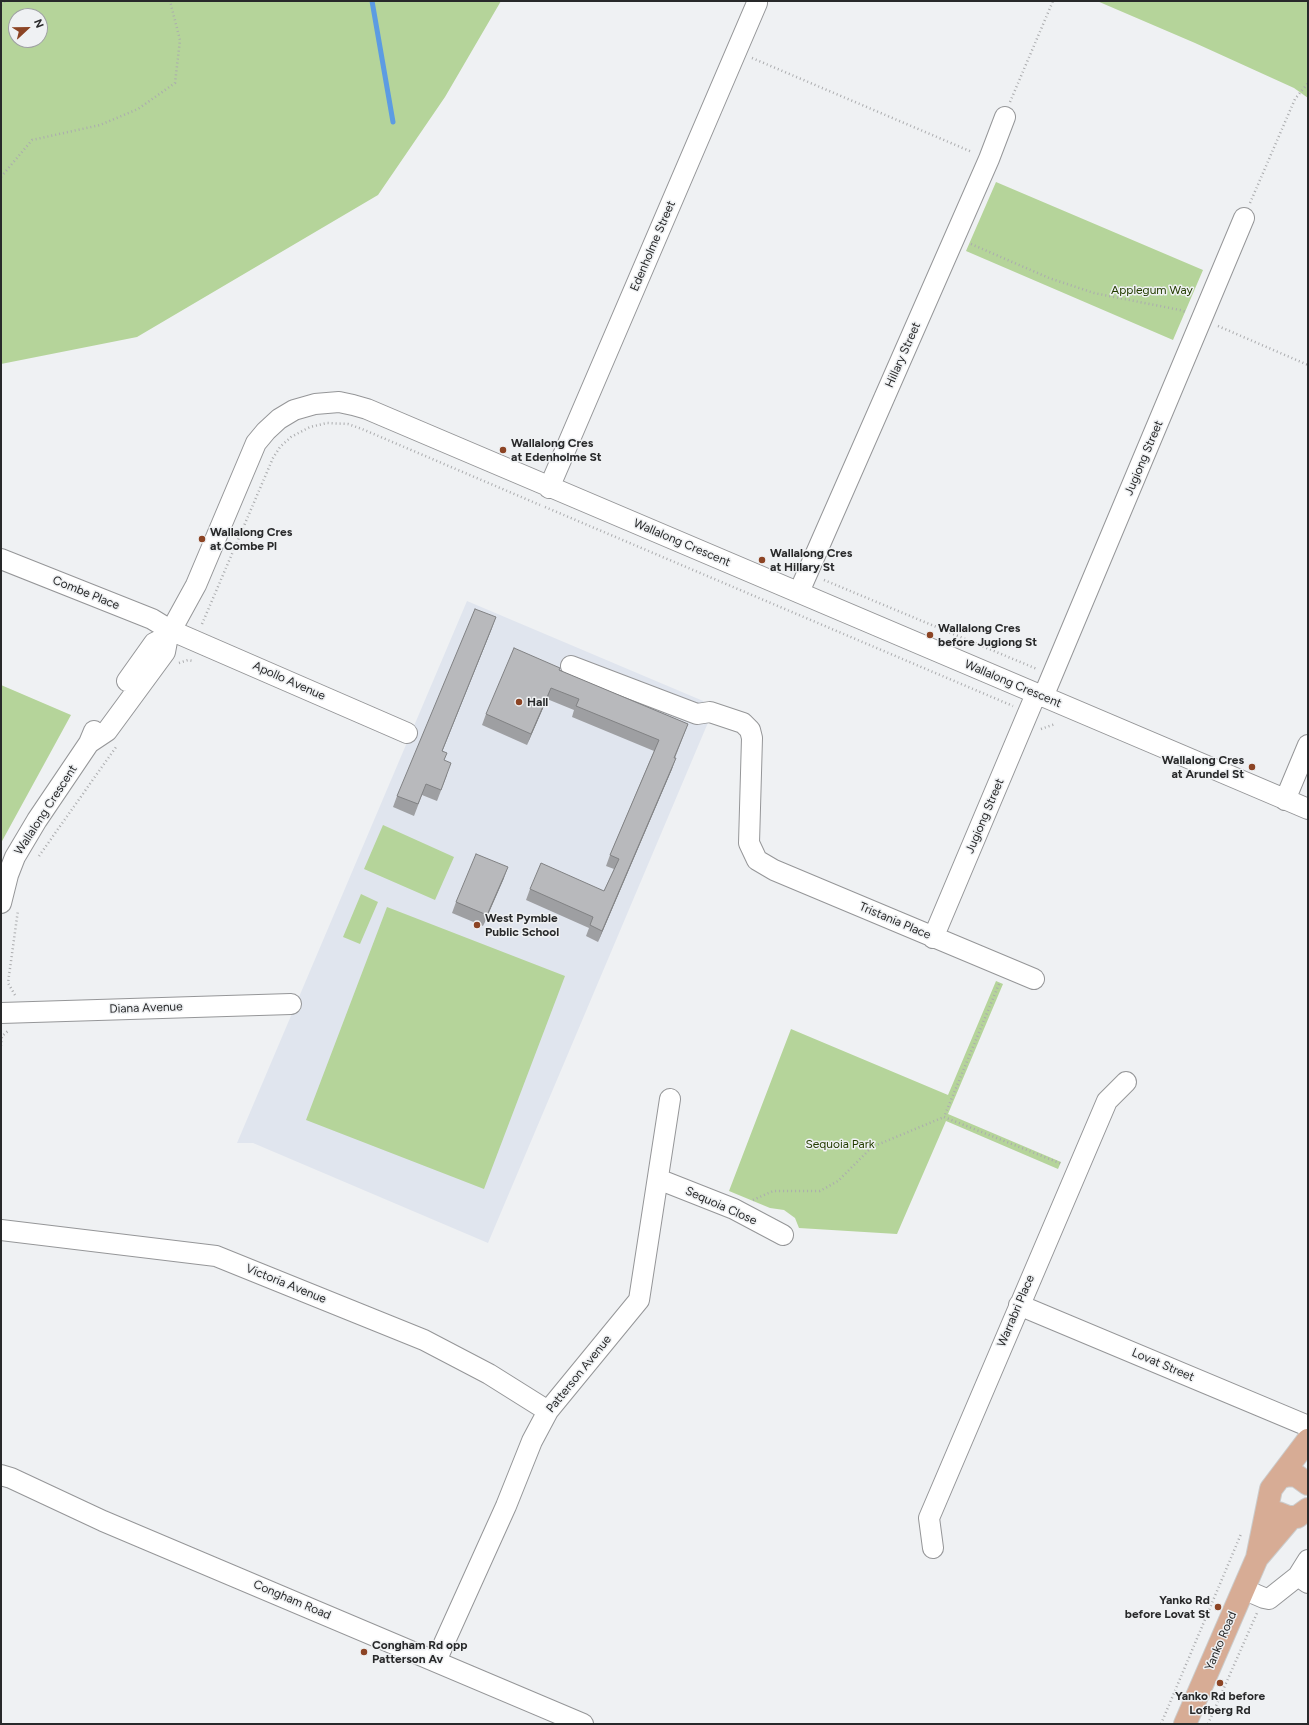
<!DOCTYPE html>
<style>
body{margin:0}
#map{position:relative;width:1309px;height:1725px;overflow:hidden;background:#eff1f3;font-family:Figtree,sans-serif}
canvas{display:block}
.frame{position:absolute;inset:0;border:2px solid #28292a;pointer-events:none}
.north{position:absolute;left:8px;top:8px;width:40px;height:40px;box-sizing:border-box;background:#eff1f3;border:1px solid #9fa1a3;border-radius:50%;rotate:68deg;font-size:11px;font-weight:700;line-height:16px;text-align:center;color:#28292a}
.north::after{content:'';display:block;margin:auto;width:14px;height:18px;background:#8c4424;clip-path:polygon(50% 0,100% 100%,50% 72%,0 100%)}
</style>
<div id="map">
<canvas width="1309" height="1725"></canvas>
<div class="frame"></div>
<div class="north">N</div>
</div>
<script>
const context = document.querySelector('canvas').getContext('2d');
context.lineJoin = 'round';
function fill(path, color) { context.fillStyle = color; context.fill(path, 'evenodd'); }
const poly = rows => new Path2D(rows.map(r => 'M' + r).join(''));
function trace(path, color, width, dash) { context.strokeStyle = color; context.lineWidth = width; context.lineCap = dash ? 'butt' : 'round'; context.setLineDash(dash || []); context.stroke(path); }
function label(font, color, halo, rows, align = 'center') {
  context.font = font + ' Figtree,sans-serif'; context.lineWidth = 3; context.setLineDash([]); context.textBaseline = 'middle'; context.strokeStyle = halo; context.fillStyle = color; for (const [text, x, y, turn = 0] of rows) {
    context.save(); context.translate(x, y); context.rotate((+turn || 0) * Math.PI / 180); context.textAlign = isNaN(turn) ? turn : align; if (halo) context.strokeText(text, 0, 0); context.fillText(text, 0, 0); context.restore();
  }
}
const built = poly([
 [467,601,715,706,488,1243,253,1143,237,1143]
]);
const green = poly([
 [1,1,501,1,445,97,378,195,137,337,1,364],
 [16,16,40,16,40,40,16,40],
 [1097,1,1308,1,1308,98,1294,88,1195,43],
 [996,182,1203,270,1173,340,966,251],
 [1,685,71,715,1,843],
 [383,825,454,857,435,900,364,869],
 [361,894,378,902,360,944,343,937],
 [387,907,565,976,484,1189,306,1120],
 [996,981,1003,984,948,1114,1061,1162,1058,1169,946,1121,897,1234,799,1228,795,1218,784,1210,770,1208,729,1191,791,1029,948,1095]
]);
const stream = poly([
 [372,1,393,122]
]);
const path = poly([
 [1,5,5,1],
 [752,58,972,152],
 [1010,102,1053,1],
 [1,177,32,140,100,125,138,109,175,83,180,40,170,1],
 [1250,203,1295,99,1308,83],
 [971,244,1049,278,1094,293,1180,310,1186,312],
 [1218,326,1308,365],
 [545,507,1013,706],
 [824,580,1037,669],
 [202,624,273,458,280,447,291,437,310,427,327,423,348,424,362,429,540,505],
 [179,663,188,660,193,661],
 [1041,729,1055,724],
 [39,856,116,747],
 [999,984,944,1117,1062,1164],
 [15,995,8,983,18,910],
 [1,1046,2,1036,8,1031],
 [753,1200,773,1191,820,1191,838,1181,872,1147,944,1117],
 [1161,1724,1241,1534],
 [1208,1724,1257,1613]
]);
const minor = poly([
 [549,488,757,3],
 [1,559,152,619,170,630,407,733],
 [799,592,989,159,1005,117],
 [571,666,697,714,710,712,743,723,750,730,752,738,749,843,757,860,774,870,1034,979],
 [127,681,154,643,168,636],
 [1043,697,1244,218],
 [89,743,107,731,165,652,168,636,196,585,256,443,266,431,279,419,294,410,315,404,339,402,353,405,367,409,1308,809],
 [1285,800,1308,745],
 [1,903,8,875,15,857,37,820,89,743,94,731],
 [933,938,1036,694],
 [1,1013,291,1004],
 [658,1179,734,1209,783,1235],
 [1,1230,216,1256,424,1340,489,1374,548,1411],
 [1019,1305,1308,1426],
 [1,1475,11,1478,103,1521,583,1724],
 [933,1548,929,1518,1107,1101,1126,1082],
 [1298,1576,1308,1560],
 [1243,1589,1264,1598,1269,1599,1298,1576,1308,1583],
 [436,1661,506,1506,532,1441,548,1411,639,1300,670,1099]
]);
const major = poly([
 [1281,1477,1289,1475,1297,1476,1308,1484],
 [1278,1513,1288,1517,1297,1517,1308,1509],
 [1258,1557,1292,1517],
 [1185,1724,1257,1558,1271,1489,1308,1440]
]);
const wall = poly([
 [492,628,442,751,447,775,437,801,422,795,414,816,393,807,397,796],
 [559,670,688,724,675,758,672,769,598,942,586,936,589,928,526,900,530,889,604,891,614,869,606,866,610,855,654,751,572,717,574,710,547,699,527,745,482,725,486,714],
 [504,878,483,926,452,913,456,902]
]);
const shadedWall = poly([
 [496,617,492,628,438,762,442,751],
 [551,688,547,699,527,745,531,734],
 [676,758,672,769,598,942,602,931],
 [508,867,504,878,483,926,487,915]
]);
const building = poly([
 [475,609,496,617,442,751,447,753,444,760,451,763,441,790,426,784,418,804,397,796,475,609],
 [514,648,560,668,559,670,688,724,674,758,676,758,602,931,590,925,593,917,530,889,541,863,604,891,619,859,610,855,659,740,576,706,579,699,551,688,531,734,486,714,514,648],
 [476,854,508,867,487,915,456,902,476,854]
]);
const markers = [
 [503,450,4,"#8c4424"],
 [202,539,4,"#8c4424"],
 [762,560,4,"#8c4424"],
 [930,635,4,"#8c4424"],
 [519,702,4,"#8c4424"],
 [1252,767,4,"#8c4424"],
 [477,925,4,"#8c4424"],
 [1218,1607,4,"#8c4424"],
 [364,1652,4,"#8c4424"],
 [1220,1683,4,"#8c4424"]
];
const streetNames = [
 ["Edenholme Street",653,246,-67],
 ["Hillary Street",903,355,-66],
 ["Jugiong Street",1144,458,-67],
 ["Wallalong Crescent",682,543,23],
 ["Combe Place",86,593,22],
 ["Apollo Avenue",289,681,24],
 ["Wallalong Crescent",1013,684,23],
 ["Wallalong Crescent",46,810,-57],
 ["Jugiong Street",985,816,-67],
 ["Tristania Place",895,921,23],
 ["Diana Avenue",146,1008,-2],
 ["Sequoia Close",721,1206,24],
 ["Victoria Avenue",286,1284,22],
 ["Warrabri Place",1016,1311,-67],
 ["Lovat Street",1163,1365,23],
 ["Patterson Avenue",579,1374,-51],
 ["Congham Road",292,1600,23],
 ["Yanko Road",1221,1641,-67]
];
const parkNames = [
 ["Applegum Way",1152,290],
 ["Sequoia Park",840,1144]
];
const poiNames = [
 ["Wallalong Cres",511,443],
 ["at Edenholme St",511,457],
 ["Wallalong Cres",210,532],
 ["at Combe Pl",210,546],
 ["Wallalong Cres",770,553],
 ["at Hillary St",770,567],
 ["Wallalong Cres",938,628],
 ["before Jugiong St",938,642],
 ["Hall",527,702],
 ["Wallalong Cres",1244,760,"right"],
 ["at Arundel St",1244,774,"right"],
 ["West Pymble",485,918],
 ["Public School",485,932],
 ["Yanko Rd",1210,1600,"right"],
 ["before Lovat St",1210,1614,"right"],
 ["Congham Rd opp",372,1645],
 ["Patterson Av",372,1659],
 ["Yanko Rd before",1220,1696,"center"],
 ["Lofberg Rd",1220,1710,"center"]
];
fill(built, '#e0e5ee');
fill(green, '#b5d49a');
trace(stream, '#5c9ce2', 5);
trace(minor, '#959698', 22);
trace(major, '#cbcccc', 24);
trace(path, '#abacae', 2.5, [1, 3]);
trace(minor, '#fff', 20);
trace(major, '#d7ac95', 22);
fill(wall, '#9e9fa2');
fill(shadedWall, '#818284');
fill(building, '#b8b9bc');
trace(building, '#818284', 1);
for (const [x, y, r, color] of markers) { const dot = new Path2D(); dot.arc(x, y, r, 0, 2 * Math.PI); context.fillStyle = color; context.fill(dot); trace(dot, '#eff1f3', 1.5); }
label('12px', '#28292a', '#eff1f3', streetNames);
label('12px', '#243d00', '#eff1f3', parkNames);
label('bold 12px', '#28292a', '#eff1f3', poiNames, 'left');
</script>
